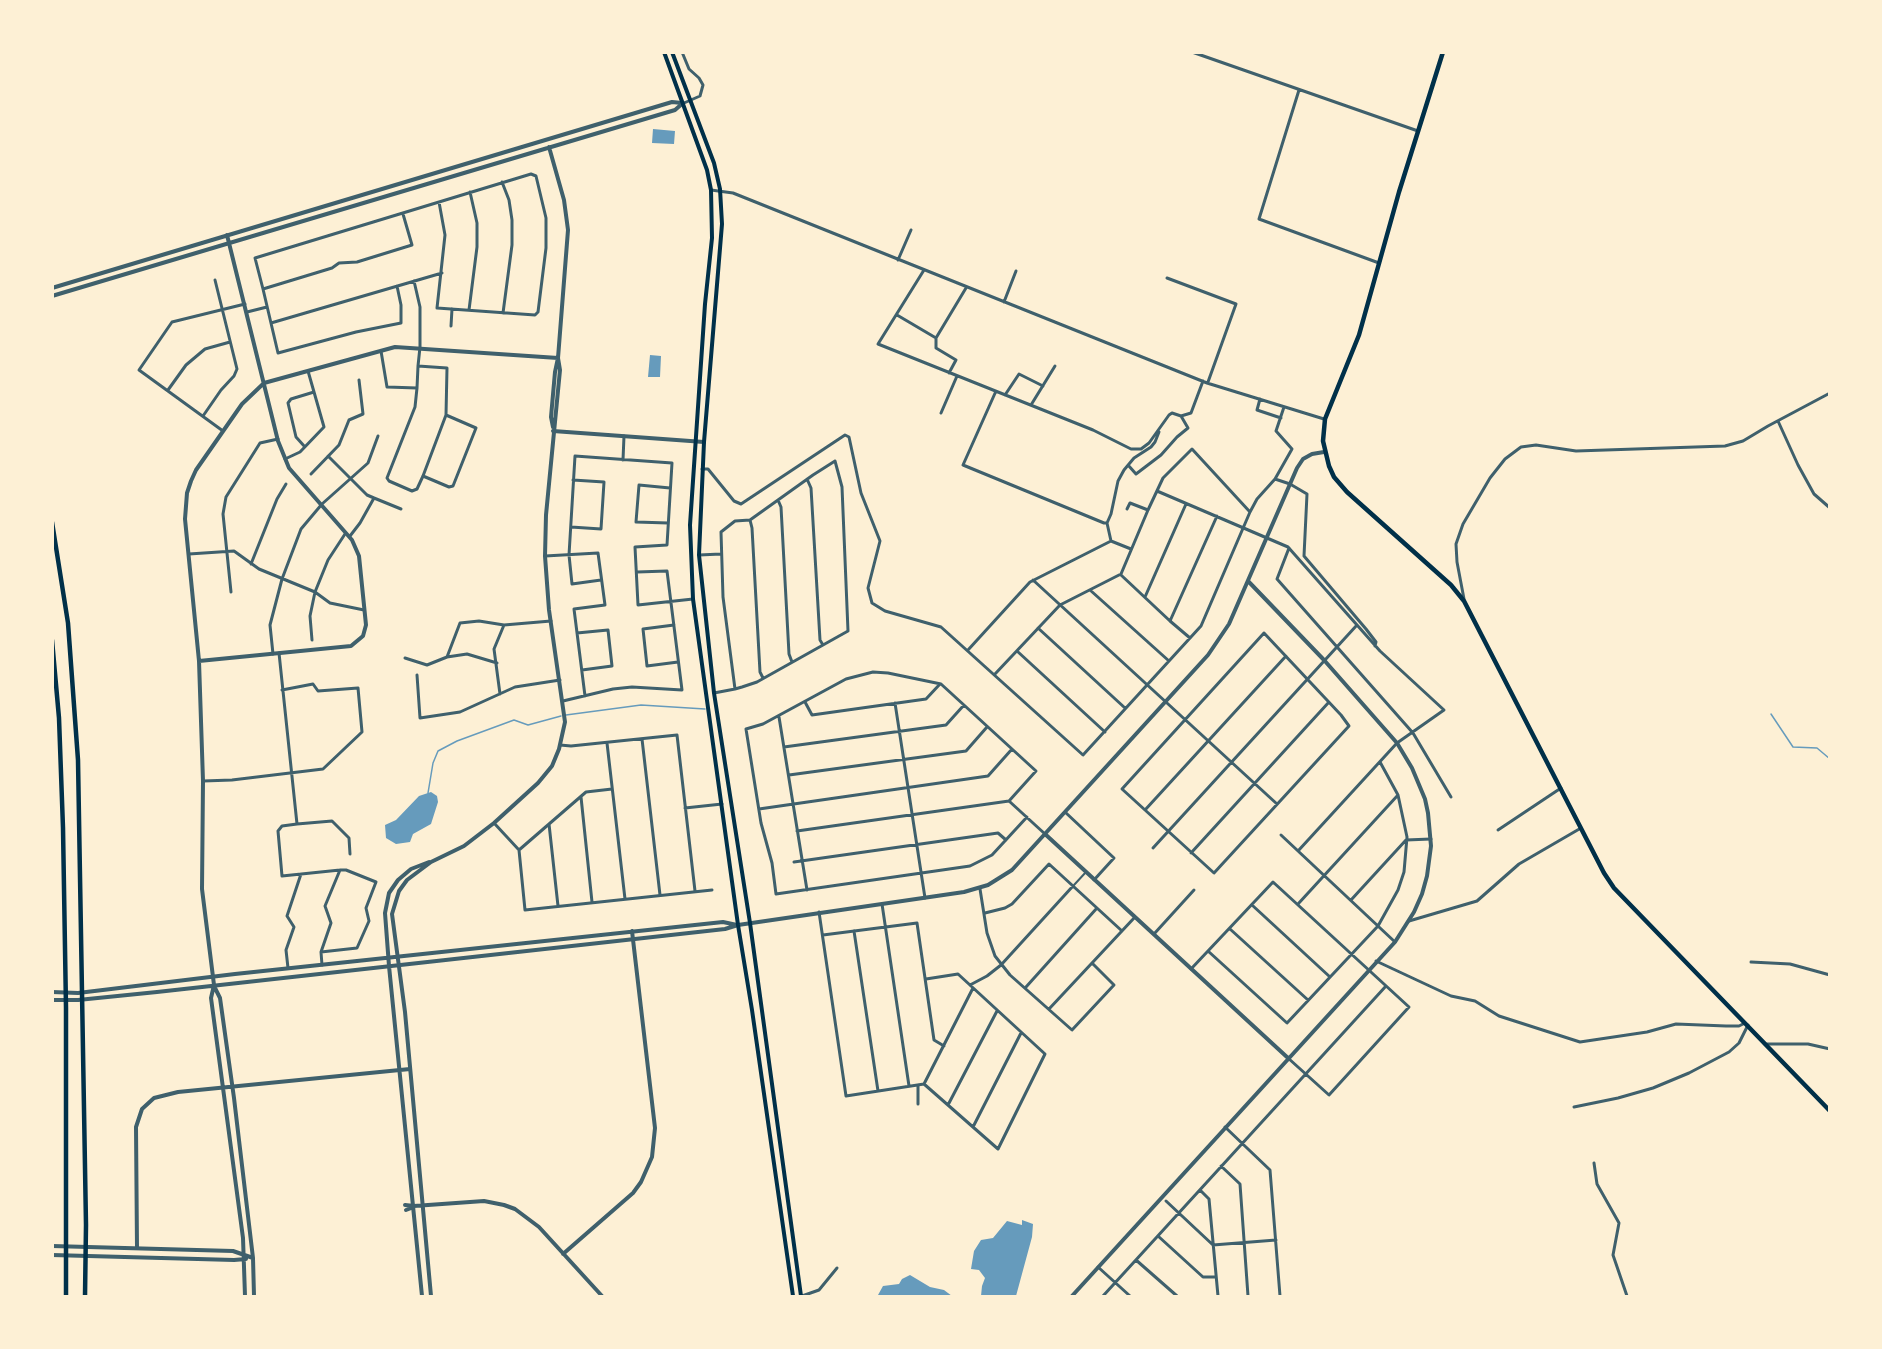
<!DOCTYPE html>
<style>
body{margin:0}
#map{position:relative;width:1882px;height:1349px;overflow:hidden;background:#fdf0d5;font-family:Signika,sans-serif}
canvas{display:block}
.frame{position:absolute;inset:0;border:54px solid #fdf0d5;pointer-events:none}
</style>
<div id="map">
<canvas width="1882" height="1349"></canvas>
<div class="frame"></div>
</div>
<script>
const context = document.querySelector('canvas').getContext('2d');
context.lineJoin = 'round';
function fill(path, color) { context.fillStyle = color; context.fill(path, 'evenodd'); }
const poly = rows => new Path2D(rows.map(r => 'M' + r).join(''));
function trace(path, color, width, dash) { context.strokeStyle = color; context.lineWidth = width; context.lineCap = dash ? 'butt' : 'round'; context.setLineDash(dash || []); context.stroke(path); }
const water = poly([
 [653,129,675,131,674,144,652,143],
 [650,355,661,356,660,377,648,377],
 [431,792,437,796,438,802,431,824,413,834,410,842,396,844,386,838,385,825,396,820,419,796],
 [1022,1220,1033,1224,1032,1237,1016,1296,981,1296,982,1286,985,1278,979,1270,971,1269,974,1251,981,1240,993,1238,1007,1221,1022,1225],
 [910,1275,930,1287,944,1290,952,1296,880,1296,878,1295,883,1286,899,1284,902,1279]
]);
const stream = poly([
 [1771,714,1793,747,1817,748,1830,759],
 [566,715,641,705,705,709],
 [428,793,433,763,438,751,457,741,514,720,528,725,561,716]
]);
const pedestrian = poly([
 [1074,885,1086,872]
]);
const minor = poly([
 [682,52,689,69,699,78,703,85,700,96,684,103],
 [1192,52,1418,131],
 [1299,90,1259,219,1379,263],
 [502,182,509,200,512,220,512,245,503,313],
 [711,190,733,193,1207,383,1324,419],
 [403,214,412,245,357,262,339,263,332,268,263,289,255,258,531,174,536,176,546,218,546,248,538,312,535,315,437,308,445,235,439,202],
 [898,260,911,230],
 [924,270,878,344,1093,430,1131,449,1141,449,1149,443,1169,415,1172,413,1181,416,1191,413,1203,381],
 [1167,278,1236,304,1208,382],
 [414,281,420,307,420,347,418,366,417,388,415,407,387,478,389,481,412,491,417,489,423,476,446,415,447,368,418,366],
 [263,289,278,353,356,332,401,323,401,305,397,286],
 [1004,302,1016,271],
 [469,310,477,247,477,223,470,192],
 [247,312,267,307],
 [897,315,936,338],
 [271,323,442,273],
 [451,326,452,309],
 [381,351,387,387,417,388],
 [949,373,956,360,936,348,936,338,966,288],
 [168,390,186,365,205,349,230,342],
 [996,391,963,465,1104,523,1107,523,1111,514,1118,481,1124,470,1134,458,1151,447,1155,442,1159,432],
 [1005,395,1019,374,1043,386],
 [1260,399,1257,410,1281,418],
 [1031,405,1055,366],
 [941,413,957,376],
 [203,416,221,390,234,376,237,369,215,280],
 [1778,421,1798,465,1814,494,1830,508],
 [223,431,139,370,172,322,245,304],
 [305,447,296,437,288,403,291,399,314,392],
 [328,456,367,495,374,498,360,523,350,536],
 [285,459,300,452,324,427,308,371],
 [623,460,624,436],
 [1128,465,1136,474,1161,455,1177,437,1188,428,1181,416],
 [702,469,708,469,734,501,741,504,845,435,849,437,861,493,880,541,868,588,872,603,885,611,941,627,1083,755,1201,626,1250,512],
 [311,474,339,445,349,420,363,414,359,380],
 [423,476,449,487,453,486,476,428,446,415],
 [807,479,811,488,820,640,823,645],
 [1275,479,1292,449,1276,431,1284,407],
 [1157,491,1288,547,1380,651,1444,710,1397,743,1298,851],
 [374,498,401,509],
 [778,500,781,507,789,654,792,662],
 [1127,509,1130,503,1148,510,1163,478,1192,449,1250,512,1257,499,1275,479,1290,484,1307,494,1304,556,1366,629,1376,642,1375,646],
 [750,520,752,528,760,672,763,678],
 [668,523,636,522,639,485,670,488],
 [571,527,601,529,604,482,573,480],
 [1111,541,1131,549],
 [1289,548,1277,579,1413,733,1451,797],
 [189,554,234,551,259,569,315,592,330,603,364,610],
 [699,555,721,554],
 [545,556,598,553,605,605,574,609,585,696],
 [251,564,277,499,286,484],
 [1121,575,1170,621],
 [601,580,572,584,569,555,575,456,672,463,667,545,635,547,638,605,693,599],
 [1033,580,1277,804],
 [1090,590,1169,661],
 [231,592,223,514,226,497,260,443,278,439],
 [1145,597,1186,504],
 [1464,599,1457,562,1456,544,1463,524,1490,478,1505,459,1521,447,1536,445,1576,451,1725,446,1743,441,1768,426,1830,393],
 [674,625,643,629,647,666,678,662],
 [1038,628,1125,708],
 [577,633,608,630,612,666,582,670],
 [1264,633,1341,715,1349,726,1214,873,1122,789,1264,633],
 [1190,638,1170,621,1217,516],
 [312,640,310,616,315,592,328,560,345,534],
 [968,650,1030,582,1111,541,1107,523],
 [1017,651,1105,732],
 [279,653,297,824,332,821,349,838,350,854],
 [273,654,270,625,282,579,301,529,322,504,368,463,378,436],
 [447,657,460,623,479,621,504,625],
 [405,658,427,665,447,657,467,654,497,663],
 [995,674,1060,605,1121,574,1148,510],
 [417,675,420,718,460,712,515,687,560,680],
 [714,693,735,689,742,687,757,682,848,631,842,487,835,461,813,475,750,520,735,521,721,532,723,597,735,689],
 [500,694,494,649,504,625,551,621],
 [563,701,613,689,632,687,682,690,667,571,637,572],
 [805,702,812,715,926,699,940,684],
 [895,703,925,898],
 [779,717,807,890],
 [642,739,660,895],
 [607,743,625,899],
 [560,745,571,746,677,735,695,891],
 [784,747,946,725,964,705],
 [789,775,966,751,987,727],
 [203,781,232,780,323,769,362,732,358,688,318,691,313,684,282,690],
 [581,797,592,902],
 [1009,801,1045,834],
 [685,808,722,804],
 [759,809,988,776,1012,749],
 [1145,810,1286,656],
 [1065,812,1114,858,1094,880],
 [494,823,519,850,525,910,712,890],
 [297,824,282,826,278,831,282,876,340,870,346,870,376,882,366,908,369,921,357,948,321,952,331,923,325,906,340,870],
 [549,824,558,906],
 [1498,830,1561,788],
 [797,831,1009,801,1036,771,941,684,888,673,873,672,846,679,763,724,746,729,761,823,772,863,776,894,970,866,992,855,1027,817],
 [1281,835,1395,942],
 [1153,848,1357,625],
 [519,850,586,792,612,789],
 [1191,853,1329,702],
 [794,862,998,833,1006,840],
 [980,889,987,933,995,956,1010,975,1072,1030,1114,985,1092,963],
 [1351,900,1406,840,1431,839],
 [882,904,909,1086],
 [1298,904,1398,795],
 [1252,905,1330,977],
 [819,912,846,1096,924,1084,973,988],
 [985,913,1005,908,1012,904,1049,864,1122,931],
 [1409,921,1477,901,1519,864,1581,828],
 [1230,929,1308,1000],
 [854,931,878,1091],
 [1154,934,1194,890],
 [823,935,917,923,934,1040,944,1046],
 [1208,951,1287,1023,1378,926,1398,890,1404,872,1407,837,1398,795,1380,762],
 [321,952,322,965],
 [1376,961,1451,996,1475,1001,1499,1016,1580,1042,1647,1032,1676,1024,1726,1026,1739,1026,1745,1023],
 [1751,962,1790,964,1830,975],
 [288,968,286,950,294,927,287,916,301,874],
 [1191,969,1273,882,1409,1007,1329,1095,1288,1058],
 [970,985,987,976,1001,965,1073,886],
 [1026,987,1097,908],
 [1049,1009,1135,917],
 [1767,1044,1808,1044,1830,1049],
 [924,1084,998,1149,1045,1054,958,974,926,979],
 [918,1104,918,1085],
 [948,1105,997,1011],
 [1574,1107,1618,1098,1653,1088,1689,1073,1729,1052,1739,1043,1748,1025],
 [973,1127,1021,1033],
 [1225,1127,1270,1170,1280,1296],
 [1594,1163,1597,1184,1619,1223,1613,1255,1627,1296],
 [1221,1166,1240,1184,1248,1296],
 [1200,1190,1209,1199,1218,1296],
 [1166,1201,1213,1245,1276,1240],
 [1158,1236,1203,1277,1216,1277],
 [1136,1260,1177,1296],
 [1098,1267,1130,1296],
 [802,1296,819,1290,837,1268],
 [1103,1296,1386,986]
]);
const tertiary = poly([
 [549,147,564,200,568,230,558,358,555,372,551,417,553,427],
 [52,288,672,102,682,103],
 [52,296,675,110,683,103],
 [553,431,704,442],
 [199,661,351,646,363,636,366,625,359,556,352,540,289,468,278,441,227,235],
 [1045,834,1288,1058],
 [214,986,220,998,234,1098,253,1258,254,1296],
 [52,992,78,993,235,974,723,922,737,925],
 [52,1000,78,1000,157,992,725,929,738,925,964,892,988,885,1012,870,1208,655,1229,624,1297,468,1303,459,1312,454,1324,452],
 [405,1205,414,1206,484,1201,504,1205,515,1209,539,1227,602,1296],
 [406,1210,414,1207],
 [52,1246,233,1251,253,1258],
 [137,1248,136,1127,142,1109,154,1098,178,1092,410,1069],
 [563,1254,633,1193,641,1182,652,1157,655,1128,632,931],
 [52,1255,234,1260,246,1259],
 [245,1296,243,1238,211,998,214,985,202,889,203,781,199,661,185,519,187,493,191,481,196,470,242,404,264,383,395,347,558,358],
 [422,1296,389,966,385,913,389,893,398,880,411,869,429,862],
 [431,1296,405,1012,392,914,399,891,407,880,431,862,464,846,494,823,538,783,552,766,559,749,565,722,549,610,545,556,546,515,560,370,558,358],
 [1072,1296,1395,942,1414,912,1422,894,1427,876,1431,846,1428,813,1425,799,1412,768,1397,743,1324,660,1248,581]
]);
const secondary = poly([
 [664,52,707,170,711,190,712,238,705,304,690,525,693,599,738,925,752,1010,793,1296],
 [672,52,714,163,720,189,722,224,704,442,699,555,714,693,750,923,801,1296]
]);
const primary = poly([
 [1443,52,1399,192,1359,335,1325,419,1323,441,1329,466,1334,477,1347,492,1451,585,1464,601,1604,873,1614,888,1830,1111]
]);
const trunk = poly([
 [52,522,68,623,78,760,86,1225,85,1296],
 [52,640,59,718,63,828,66,1008,66,1296]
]);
fill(water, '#669bbc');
trace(stream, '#669bbc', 1.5);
trace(pedestrian, '#3f606c', 2);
trace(minor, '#3f606c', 3);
trace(tertiary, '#3f606c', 4);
trace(secondary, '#003049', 4);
trace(primary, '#003049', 4.5);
trace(trunk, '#003049', 4.5);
</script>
